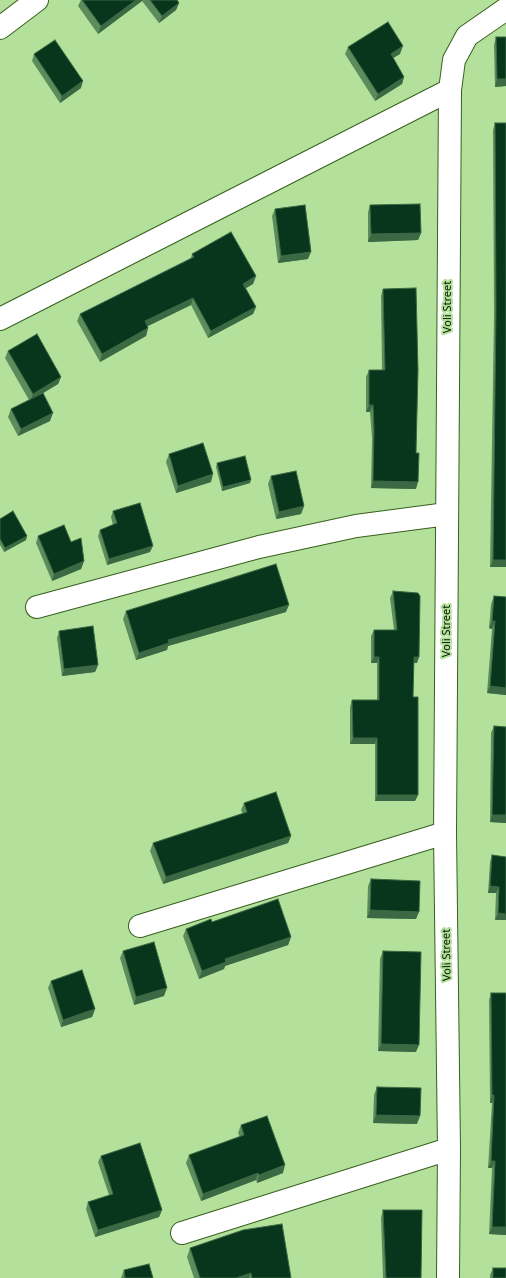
<!DOCTYPE html>
<style>
body{margin:0}
canvas{display:block;background:#b3e19b}
</style>
<canvas width="506" height="1278"></canvas>
<script>
const context = document.querySelector('canvas').getContext('2d');
context.lineJoin = 'round';
const poly = rows => new Path2D(rows.map(r => 'M' + r).join(''));
function trace(path, color, width, dash) { context.strokeStyle = color; context.lineWidth = width; context.lineCap = dash ? 'butt' : 'round'; context.setLineDash(dash || []); context.stroke(path); }
function fill(path, color) { context.fillStyle = color; context.fill(path, 'evenodd'); }
function label(font, color, halo, rows, align = 'center') {
  context.font = font + ' "Noto Sans",sans-serif'; context.lineWidth = 4; context.setLineDash([]); context.textBaseline = 'middle'; context.strokeStyle = halo; context.fillStyle = color; for (const [text, x, y, turn = 0] of rows) {
    context.save(); context.translate(x, y); context.rotate((+turn || 0) * Math.PI / 180); context.textAlign = isNaN(turn) ? turn : align; if (halo) context.strokeText(text, 0, 0); context.fillText(text, 0, 0); context.restore();
  }
}
const street = poly([
 [0,28,37,0],
 [0,319,450,90],
 [37,607,259,547,356,526,447,514],
 [140,926,445,833],
 [182,1233,449,1149],
 [448,1278,449,1149,445,833,450,90,454,60,467,36,506,9]
]);
const wall = poly([
 [81,0,177,0,179,3,176,10,159,23,142,1,98,34,78,6],
 [496,37,506,37,506,86,495,87,494,45],
 [348,47,400,54,393,58,404,77,402,84,375,101,345,54],
 [34,54,81,88,60,103,32,61],
 [495,123,506,567,490,567,494,315,493,130],
 [370,205,421,233,418,240,368,242,368,212],
 [275,209,308,259,278,263,272,216],
 [192,254,256,276,253,284,246,288,256,307,253,314,208,338,191,305,147,326,148,328,146,336,100,362,77,321,80,314,191,258],
 [383,289,416,489,371,488,372,438,370,412,366,412,366,377,369,370,382,370,381,296],
 [8,351,61,377,58,384,43,393,50,421,18,436,8,417,11,409,29,400,5,358],
 [169,454,211,482,176,493,166,462],
 [217,463,250,483,222,491,216,467],
 [271,476,304,506,301,514,276,519,268,484],
 [113,511,150,552,107,565,98,536,100,530,113,525,111,517],
 [0,519,27,536,26,540,4,552,0,545],
 [38,536,71,542,84,561,81,569,52,581,36,543],
 [393,591,417,663,414,663,413,697,418,795,415,801,375,801,375,744,350,744,350,707,352,700,377,700,377,663,371,663,371,636,374,630,394,630,390,598],
 [494,596,506,597,506,695,487,693,492,629,489,628,491,604],
 [126,611,286,612,168,646,167,650,136,660,123,619],
 [59,631,98,665,95,672,62,676,57,638],
 [494,726,506,727,506,823,490,822,491,733],
 [244,803,291,836,288,843,163,884,150,851,153,843,243,814,241,810],
 [492,855,506,857,506,920,495,920,496,893,488,893,490,862],
 [371,879,416,919,367,918,368,886],
 [212,922,291,937,288,945,225,966,224,969,199,979,183,936,186,929],
 [123,951,164,996,134,1005,120,958],
 [383,951,416,1052,378,1051,380,959],
 [51,981,95,1009,92,1017,61,1027,48,988],
 [491,993,506,993,506,1235,489,1234,492,1168,488,1168,492,1103,490,1103,489,1000],
 [377,1087,417,1124,373,1123,374,1095],
 [241,1125,283,1173,257,1183,256,1180,201,1201,186,1163,189,1155,240,1137,238,1133],
 [101,1156,162,1210,159,1217,95,1237,86,1209,88,1202,109,1195,98,1162],
 [383,1210,421,1278,383,1278,381,1218],
 [190,1248,291,1278,194,1278,187,1257],
 [493,1268,506,1278,490,1278,490,1275],
 [124,1270,153,1278,121,1278]
]);
const shadedWall = poly([
 [136,0,142,0,142,1,98,34,101,26],
 [179,3,176,10,159,23,162,16],
 [403,46,400,54,388,61,391,54],
 [404,77,402,84,375,101,378,94],
 [497,79,506,79,506,86,495,87],
 [83,81,81,88,60,103,62,96],
 [421,233,418,240,368,242,371,234],
 [311,252,308,259,278,263,281,256],
 [256,276,253,284,241,291,243,284],
 [193,298,191,305,142,329,145,321],
 [256,307,253,314,208,338,211,331],
 [148,328,146,336,100,362,102,354],
 [61,377,58,384,30,401,33,394],
 [369,405,373,405,370,412,366,412],
 [53,413,50,421,18,436,21,429],
 [213,474,211,482,176,493,178,486],
 [251,480,250,483,222,491,223,487],
 [373,481,418,482,416,489,371,488],
 [304,506,301,514,276,519,279,512],
 [27,536,26,540,4,552,5,548],
 [153,546,150,552,107,565,109,559],
 [493,560,506,560,506,567,490,567],
 [84,561,81,569,52,581,54,574],
 [289,605,286,612,168,646,167,650,136,660,139,653,168,640],
 [492,621,495,621,492,629,489,628],
 [374,657,379,657,377,663,371,663],
 [414,657,419,657,417,663,412,663],
 [98,665,95,672,62,676,64,669],
 [490,686,506,688,506,695,487,693],
 [353,738,377,738,375,744,350,744],
 [377,795,418,795,415,801,375,801],
 [492,815,506,815,506,823,490,822],
 [291,836,288,843,163,884,166,877],
 [490,886,499,887,496,893,488,893],
 [370,910,419,912,416,919,367,918],
 [498,913,506,914,506,920,495,920],
 [291,937,288,945,225,966,224,969,199,979,202,971,225,959],
 [167,988,164,996,134,1005,136,997],
 [95,1009,92,1017,61,1027,63,1020],
 [381,1044,419,1045,416,1052,378,1051],
 [492,1095,494,1095,492,1103,490,1103],
 [376,1115,420,1116,417,1124,373,1123],
 [491,1161,495,1161,492,1168,488,1168],
 [285,1165,283,1173,257,1183,259,1175],
 [258,1173,256,1180,201,1201,203,1194],
 [162,1210,159,1217,95,1237,98,1230],
 [492,1227,506,1227,506,1235,489,1234],
 [251,1273,249,1278,236,1278]
]);
const building = poly([
 [82,0,136,0,101,26,82,0],
 [150,0,177,0,179,3,162,16,150,0],
 [388,22,403,46,391,54,404,77,378,94,348,47,388,22],
 [496,37,506,37,506,79,497,79,496,37],
 [55,40,83,81,62,96,34,54,55,40],
 [495,123,506,123,506,560,493,560,496,308,495,123],
 [420,204,421,233,371,234,370,205,420,204],
 [305,205,311,252,281,256,275,209,305,205],
 [231,232,256,276,243,284,256,307,211,331,193,298,145,321,148,328,102,354,80,314,194,257,192,254,231,232],
 [416,288,418,370,416,453,419,453,418,482,373,481,374,430,373,405,369,405,369,370,385,370,383,289,416,288],
 [37,334,61,377,33,394,8,351,37,334],
 [43,393,53,413,21,429,11,409,43,393],
 [203,443,213,474,178,486,169,454,203,443],
 [245,456,251,480,223,487,217,463,245,456],
 [296,471,304,506,279,512,271,476,296,471],
 [140,503,153,546,109,559,100,530,117,523,113,511,140,503],
 [13,511,27,536,5,548,0,539,0,519,13,511],
 [64,525,71,542,81,538,84,561,54,574,38,536,64,525],
 [276,564,289,605,168,640,169,643,139,653,126,611,276,564],
 [393,591,418,593,420,596,419,657,414,657,413,697,418,697,418,795,377,795,377,738,353,738,352,700,379,700,379,657,374,657,374,630,397,630,393,591],
 [494,596,506,597,506,688,490,686,495,621,492,621,494,596],
 [93,626,98,665,64,669,59,631,93,626],
 [494,726,506,727,506,815,492,815,494,726],
 [276,792,291,836,166,877,153,843,247,812,244,803,276,792],
 [492,855,506,857,506,914,498,913,499,887,490,886,492,855],
 [371,879,420,881,419,912,370,910,371,879],
 [278,899,291,937,225,959,226,962,202,971,186,929,211,919,212,922,278,899],
 [154,942,167,988,136,997,123,951,154,942],
 [383,951,421,952,419,1045,381,1044,383,951],
 [82,970,95,1009,63,1020,51,981,82,970],
 [491,993,506,993,506,1227,492,1227,495,1161,491,1161,494,1095,492,1095,491,993],
 [377,1087,421,1088,420,1116,376,1115,377,1087],
 [267,1116,285,1165,259,1175,258,1173,203,1194,189,1155,244,1135,241,1125,267,1116],
 [140,1143,162,1210,98,1230,88,1202,113,1194,101,1156,140,1143],
 [383,1210,422,1210,421,1278,386,1278,383,1210],
 [282,1224,291,1278,252,1278,251,1273,236,1278,200,1278,190,1248,243,1230,282,1224],
 [149,1264,153,1278,125,1278,124,1270,149,1264],
 [493,1268,506,1268,506,1278,493,1278,493,1268]
]);
const streetNames = [
 ["Voli Street",448,307,-90],
 ["Voli Street",447,631,-90],
 ["Voli Street",447,955,-91]
];
trace(street, '#38601e', 24);
trace(street, '#fff', 22);
fill(wall, '#5d8c5c');
fill(shadedWall, '#3b6943');
fill(building, '#07361d');
trace(building, '#3b6943', 1);
label('11px', '#051300', '#b3e19b', streetNames);
</script>
